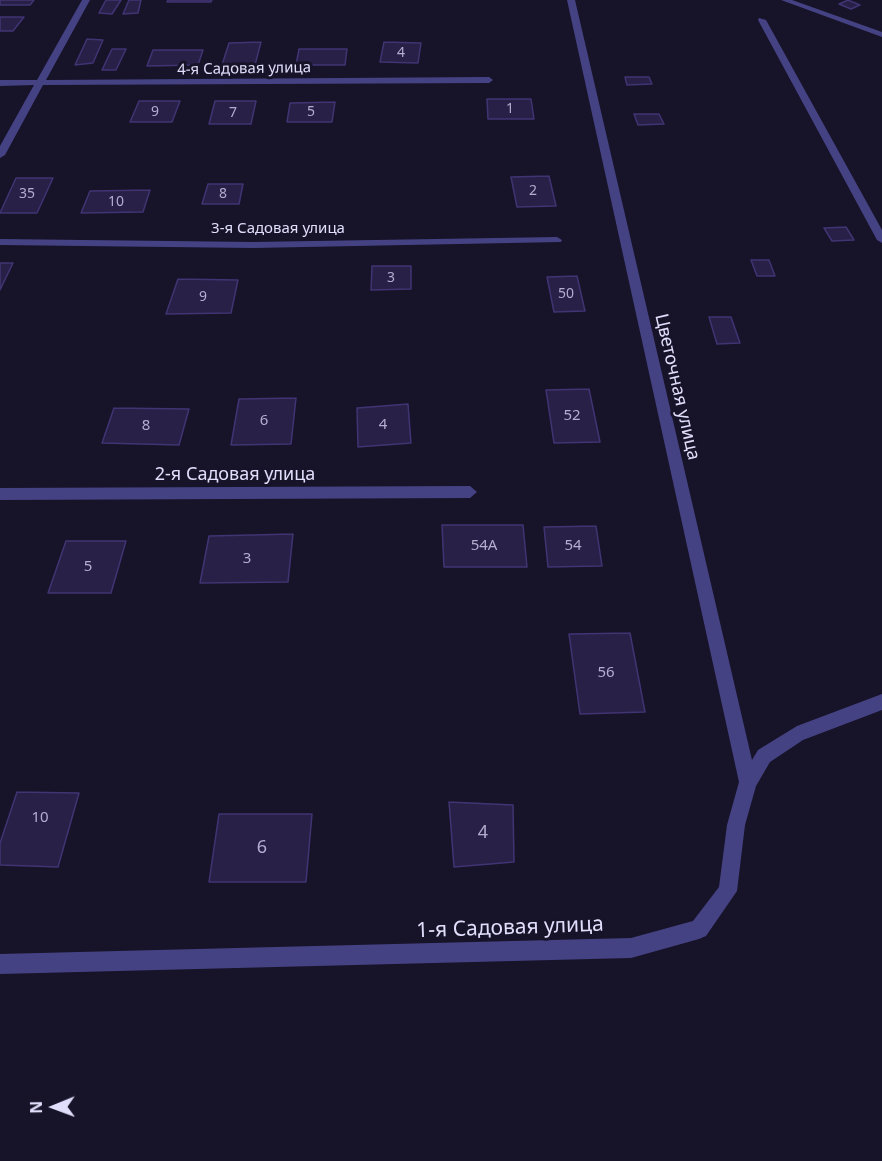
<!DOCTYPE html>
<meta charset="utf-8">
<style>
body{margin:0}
#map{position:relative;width:882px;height:1161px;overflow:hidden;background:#171329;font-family:"Noto Sans",sans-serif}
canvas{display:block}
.north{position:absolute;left:24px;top:1077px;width:60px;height:60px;-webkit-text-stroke:4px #171329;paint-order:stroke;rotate:269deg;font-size:16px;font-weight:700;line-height:24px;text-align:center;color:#e1defc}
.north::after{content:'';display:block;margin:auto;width:21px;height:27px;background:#e1defc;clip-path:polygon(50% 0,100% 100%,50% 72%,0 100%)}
</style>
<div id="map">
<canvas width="882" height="1161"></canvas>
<div class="north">N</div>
</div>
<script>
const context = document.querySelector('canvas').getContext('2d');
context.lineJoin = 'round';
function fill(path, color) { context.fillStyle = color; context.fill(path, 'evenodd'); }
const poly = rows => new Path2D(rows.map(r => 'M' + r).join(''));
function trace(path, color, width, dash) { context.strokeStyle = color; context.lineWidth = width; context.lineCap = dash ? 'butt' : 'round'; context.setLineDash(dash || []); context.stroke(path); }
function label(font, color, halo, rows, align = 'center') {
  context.font = font + ' "Noto Sans",sans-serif'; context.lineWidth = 6; context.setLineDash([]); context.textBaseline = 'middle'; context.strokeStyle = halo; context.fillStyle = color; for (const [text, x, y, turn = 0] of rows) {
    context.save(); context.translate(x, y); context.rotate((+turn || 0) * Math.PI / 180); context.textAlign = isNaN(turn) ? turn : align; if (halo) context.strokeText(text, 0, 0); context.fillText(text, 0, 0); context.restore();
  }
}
const building = poly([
 [0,0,34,0,30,5,0,5,0,0],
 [106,0,121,0,112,14,99,13,106,0],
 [129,0,141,0,138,13,123,14,129,0],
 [168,0,212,0,211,2,167,2,168,0],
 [848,0,860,5,851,9,839,4,848,0],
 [0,17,24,17,13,31,0,31,0,17],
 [87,39,103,40,93,63,75,65,87,39],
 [261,42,255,65,222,65,229,43,261,42],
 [384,42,421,43,418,63,380,62,384,42],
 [112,49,126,49,116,70,102,70,112,49],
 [299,49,347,49,345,65,296,65,299,49],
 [153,50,203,50,198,65,147,66,153,50],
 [625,77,649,77,652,84,627,85,625,77],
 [487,99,531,99,534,119,488,119,487,99],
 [139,101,180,101,172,122,130,122,139,101],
 [215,101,256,101,251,124,209,124,215,101],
 [335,102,332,122,287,122,290,103,335,102],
 [634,114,659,114,664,124,638,125,634,114],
 [549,176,556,206,517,207,511,177,549,176],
 [16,178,53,178,37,213,0,213,16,178],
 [208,184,243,184,239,204,202,204,208,184],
 [150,190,143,212,81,213,90,191,150,190],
 [846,227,854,240,832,241,824,228,846,227],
 [751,260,769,260,775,276,757,276,751,260],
 [0,263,13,263,0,290,0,263],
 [372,266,411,266,411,289,371,290,372,266],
 [577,276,585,311,554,312,547,277,577,276],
 [178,279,238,280,231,313,166,314,178,279],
 [709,317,731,317,740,343,717,344,709,317],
 [589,389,600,442,554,443,546,390,589,389],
 [296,398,291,444,231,445,239,399,296,398],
 [408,404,411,443,358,447,357,408,408,404],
 [114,408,189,409,179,445,102,443,114,408],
 [442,525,523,525,527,567,444,567,442,525],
 [596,526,602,566,548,567,544,527,596,526],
 [293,534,288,582,200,583,209,536,293,534],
 [66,541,126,541,111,593,48,593,66,541],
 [630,633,645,712,580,714,569,634,630,633],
 [17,792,79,793,58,867,0,865,0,843,17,792],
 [449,802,513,805,514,862,454,867,449,802],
 [219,814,312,814,306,882,209,882,219,814]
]);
const minor = poly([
 [82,0,90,0,46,80,489,77,493,80,489,83,43,85,5,155,0,158,0,146,34,85,0,86,0,80,37,80,82,0],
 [567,0,575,0,752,760,758,750,797,726,882,694,882,710,803,740,770,762,756,786,745,825,737,891,706,936,699,939,631,958,0,974,0,954,631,938,693,921,719,887,727,825,739,782,567,0],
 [781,0,792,0,882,32,882,37,781,0],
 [759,18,766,20,882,230,882,243,877,240,758,20,759,18],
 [557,237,562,240,561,242,253,248,0,245,0,239,253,242,557,237],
 [470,486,477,492,470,498,0,500,0,488,470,486]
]);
const farNumbernames = [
 ["4",401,53],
 ["1",510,109],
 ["9",155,112],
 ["5",311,112],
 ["7",233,113],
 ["2",533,191],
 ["35",27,194],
 ["8",223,194],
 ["10",116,202],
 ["3",391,278],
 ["50",566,294],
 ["9",203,297]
];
const farStreetnames = [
 ["4-я Садовая улица",244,69,-1],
 ["3-я Садовая улица",278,229]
];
const numberNames = [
 ["52",572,416],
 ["6",264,421],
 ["4",383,425],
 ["8",146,426],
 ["54А",484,546],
 ["54",573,546],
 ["3",247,559],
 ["5",88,567],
 ["56",606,673],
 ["10",40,818]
];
const streetNames = [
 ["Цветочная улица",677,387,77],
 ["2-я Садовая улица",235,475]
];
const nearNumbernames = [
 ["4",483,833],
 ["6",262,848]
];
const nearStreetnames = [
 ["1-я Садовая улица",510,928,-2]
];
fill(building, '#292048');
trace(building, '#413473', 1.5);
fill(minor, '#454284');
label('14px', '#b3aecf', null, farNumbernames);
label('15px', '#e1defc', '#171329', farStreetnames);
label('15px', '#b3aecf', null, numberNames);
label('18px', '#e1defc', '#171329', streetNames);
label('18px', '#b3aecf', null, nearNumbernames);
label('21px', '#e1defc', '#171329', nearStreetnames);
</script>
